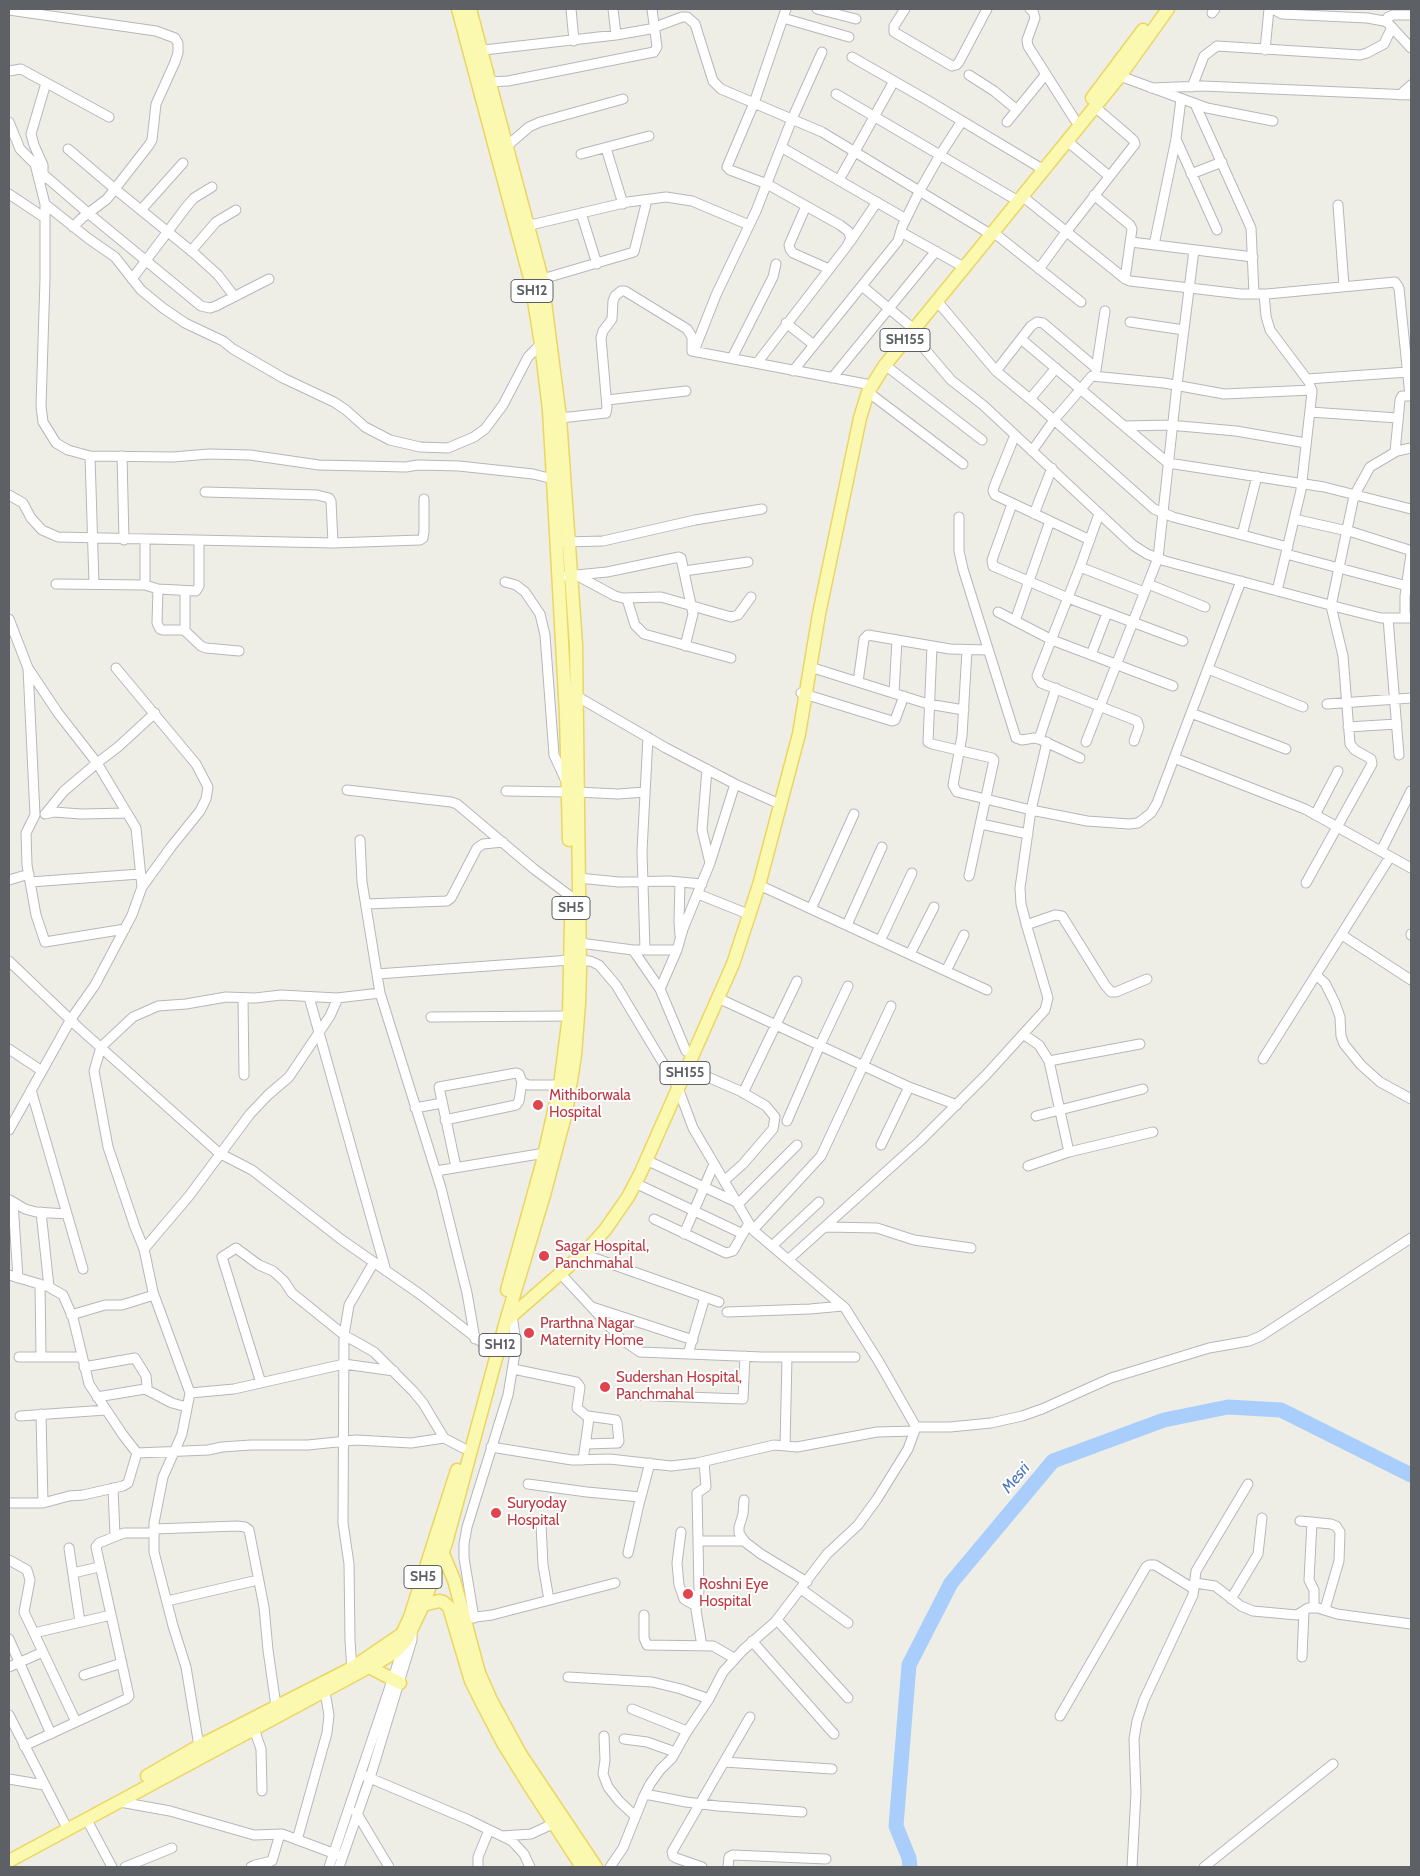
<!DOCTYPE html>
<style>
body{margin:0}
#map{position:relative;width:1420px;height:1876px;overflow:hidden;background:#efeee6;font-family:Cabin,sans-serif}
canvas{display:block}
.frame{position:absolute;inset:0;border:10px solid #5d6065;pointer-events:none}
</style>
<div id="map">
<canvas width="1420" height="1876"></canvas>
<div class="frame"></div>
</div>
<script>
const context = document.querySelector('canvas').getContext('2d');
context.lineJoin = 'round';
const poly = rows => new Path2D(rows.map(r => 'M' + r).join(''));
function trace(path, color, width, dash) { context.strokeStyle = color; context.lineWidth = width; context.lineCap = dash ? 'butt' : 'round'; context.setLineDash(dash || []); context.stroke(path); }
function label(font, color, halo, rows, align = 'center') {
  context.font = font + ' Cabin,sans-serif'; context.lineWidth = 4; context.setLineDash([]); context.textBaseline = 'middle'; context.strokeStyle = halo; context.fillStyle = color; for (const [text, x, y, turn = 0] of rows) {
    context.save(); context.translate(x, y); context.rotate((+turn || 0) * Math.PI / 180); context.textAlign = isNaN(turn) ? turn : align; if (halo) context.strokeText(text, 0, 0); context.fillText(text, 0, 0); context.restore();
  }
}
const river = poly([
 [910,1867,909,1858,896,1826,909,1665,951,1583,1053,1461,1164,1420,1228,1407,1281,1410,1411,1475]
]);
const minor = poly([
 [571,9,574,41],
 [613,9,616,35],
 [817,9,856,19],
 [905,9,894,26,894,32,952,66,956,65,959,62,987,9],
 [1030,9,1033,11,1035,18,1027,40,1028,46,1075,120],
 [1273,9,1282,14,1367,18,1384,21,1388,23,1411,48],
 [9,10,156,31,175,38,178,43,178,53,175,62,156,104,152,140,149,145,107,199,82,218,73,227],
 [1212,13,1215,9],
 [783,18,849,37],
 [1386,22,1388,17,1393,15,1411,15],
 [1265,50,1269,9],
 [475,51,616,35,650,29,682,17,687,17,695,24,713,81,721,89,822,132,987,232],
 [852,57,927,100,1039,167],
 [9,71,21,69,109,117],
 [969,75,994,91,1017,110],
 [1120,76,1207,108,1273,121],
 [489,82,508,81,654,52,657,47,652,9],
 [1192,87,1204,56,1217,46,1360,55,1367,53,1384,44,1392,27],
 [1151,88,1203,86,1411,95],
 [836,94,1013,198],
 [1400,95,1411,85],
 [1195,104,1251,228,1254,294],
 [9,122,20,149,35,164,45,204,89,239,115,257,141,290,163,308,185,323,223,341,233,349,283,378,334,402,346,410,365,427,390,440,420,447,448,448,474,437,485,429,503,405,528,357,541,344],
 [1007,122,1046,74],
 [1176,139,1217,230],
 [1067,141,1109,176],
 [507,146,529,127,540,122,623,99],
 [781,147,906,219],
 [606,148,623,204],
 [68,149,115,189,195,254,218,275,234,296],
 [581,154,649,136],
 [1191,174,1222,162],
 [44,175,88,213,201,306,210,308,216,306,269,279],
 [43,179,43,165,34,145,31,134,46,83],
 [839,180,894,81],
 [9,194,45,218],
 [1094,195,1130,225,1132,229,1125,279],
 [1022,196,1124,278,1130,281,1241,294,1267,294,1395,282,1399,288,1410,396],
 [45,204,45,279,41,406,43,422,56,443,68,450,90,456,173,457,209,454,250,455,319,465,406,467,418,465,459,466,533,474,553,479],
 [1338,205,1344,286],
 [806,206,789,245,790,249,793,253,829,269],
 [141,210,183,163],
 [581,213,597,264],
 [522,227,628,202,666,197,692,201,749,225],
 [901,232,960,265],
 [993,232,1081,302],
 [850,242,877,202],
 [1131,242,1253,257],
 [1154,245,1176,139,1181,99],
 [191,251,216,222,236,210],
 [1039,269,1066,232,1135,144,1134,141,1130,137,1095,107],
 [132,279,187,206,194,198,212,187],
 [539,280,634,252,647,200],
 [862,286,910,326],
 [1264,294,1266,316,1270,330,1309,382,1312,392,1301,490,1277,591],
 [937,301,996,371,1036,404,1154,509,1173,517,1288,547],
 [1130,322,1184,330],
 [786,323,814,345],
 [911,333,951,380,983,405,1133,545,1147,554,1165,561,1345,609,1381,618,1411,618],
 [1021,339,1168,463,1324,487,1411,509],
 [694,351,716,295,756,211,792,119,822,52],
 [732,358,773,277,776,264],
 [757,363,847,246,851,238,848,231,840,225,767,184,730,170,727,167,754,103,786,9],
 [885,365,982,440],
 [1096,370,1105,311],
 [793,371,898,241,902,227,920,190,940,155,962,121],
 [996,371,1031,326,1037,322,1043,323,1096,368],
 [832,378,936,251],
 [1307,379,1408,372],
 [868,392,963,464],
 [1030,399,1056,368],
 [607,400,686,391],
 [1310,412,1398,418],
 [560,418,606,413,607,407,601,338,603,331,612,319,613,301,615,296,621,291,625,291,687,329,692,337,692,351,866,384],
 [1124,426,1169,425,1236,431,1306,443],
 [1015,435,994,487,993,491,995,495,1090,540],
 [1032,451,1054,420,1092,376,1164,383,1224,394,1312,390],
 [1395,452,1400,400,1402,396,1411,396],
 [90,456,94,584],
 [122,456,124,540],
 [205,492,317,495,329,498,331,501,333,543],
 [9,495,23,503,31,518,42,530,58,537,333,543,420,540,423,538,424,532,424,499],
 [1012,504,992,560,993,566,1068,598,1183,641],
 [1034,514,1052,468],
 [1099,514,1080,567,1037,676,1041,683,1137,721,1139,727,1134,741],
 [959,517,959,551,963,569,1016,738,1022,740,1034,738,1039,739,1080,758],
 [1294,519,1352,532,1409,550,1411,554,1405,596,1405,618],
 [1242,535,1257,476],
 [145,540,145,585],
 [564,542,603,541,695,520,762,509],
 [1286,554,1407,586],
 [1080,567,1144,592],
 [684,571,748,562],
 [566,576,607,572,679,557,681,558,693,614,685,646],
 [578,576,615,596,623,598,661,597,731,617,738,615,751,597],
 [505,582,516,585,525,592,540,614,545,635,554,755,566,781],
 [56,584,145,585,158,589,196,591,199,586,199,541],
 [1148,584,1205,607],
 [158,589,157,623,160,629,163,630,183,630,185,628,185,591],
 [627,599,635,625,644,634,731,658],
 [998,612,1052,640,1173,686],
 [1388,618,1399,755],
 [9,619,28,668,58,713,97,763,136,828,142,887],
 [1015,621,1050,521],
 [184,630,201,646,206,648,239,651],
 [932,646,928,742,932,744,992,758,994,760,969,876],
 [967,650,962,736,953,785,957,792,1031,810,1087,821,1129,824,1138,823,1151,813,1157,803,1241,581],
 [1091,655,1107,613],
 [810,667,928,704,964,710],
 [28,668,35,815,26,833,27,865,36,915,45,942,125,929],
 [1208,669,1303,707],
 [858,682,864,639,868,635,950,649,988,650],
 [801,693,892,721,895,720,904,696],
 [894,693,897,640],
 [573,694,666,748,735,784,775,802],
 [1327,704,1411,698],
 [1191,713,1286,749],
 [1348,727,1397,724],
 [1039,739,1056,688],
 [1086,742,1158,558,1177,385,1194,250],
 [1174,758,1305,809,1411,868],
 [707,769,702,830,710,863],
 [347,790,451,802,457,804,534,869,570,896],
 [506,791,568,792],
 [577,792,618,794,645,792],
 [46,813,64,791,97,763,118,747,155,713],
 [45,814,54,812,81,814,127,813],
 [1315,815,1338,771],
 [981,824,1028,834],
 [360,840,362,882,380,993,441,1188,467,1293,475,1339],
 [1381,851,1411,791],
 [578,878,619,882,669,881,702,884],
 [9,880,29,874],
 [30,882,140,874],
 [680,882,679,921,680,936],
 [1306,883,1372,764,1371,759,1355,750,1350,744,1343,656,1331,606,1354,496,1370,467,1397,451,1411,448],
 [759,885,987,990],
 [698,894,743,912],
 [366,904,447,901,451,898,477,848,483,844,503,842],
 [811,909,854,814],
 [847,925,882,847],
 [1026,925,1055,915,1062,916,1105,985,1111,992,1116,992,1147,979],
 [1342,935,1411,980],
 [1411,935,1411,934],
 [880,941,912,873],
 [580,943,633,950,677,950],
 [633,950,660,989,686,1051],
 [645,950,642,851,648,737],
 [910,954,934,907],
 [9,961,79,1028,219,1153,252,1170,342,1240,421,1295,498,1355],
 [946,971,964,935],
 [377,974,571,960,590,961,599,965,616,985,678,1088,693,1128,753,1230,845,1308,879,1362,916,1427,908,1449,877,1499,858,1525,827,1554,775,1622,743,1650,723,1672,709,1699,686,1733,672,1758,660,1770,650,1784,643,1798,623,1848,610,1867],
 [1316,975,1325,983,1335,1003,1340,1017,1341,1036,1344,1044,1361,1065,1380,1082,1411,1099],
 [660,989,677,950,683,929,710,863,735,784],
 [309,997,386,1271],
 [243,998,244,1075],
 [718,998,909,1087,957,1105],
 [431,1017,569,1016],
 [1023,1034,1039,1045,1049,1061,1069,1152],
 [9,1049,42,1071],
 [1263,1059,1390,857],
 [1049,1061,1140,1044],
 [687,1068,740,1091,766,1106,775,1117,773,1129,743,1164,724,1181],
 [31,1090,83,1269],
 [743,1093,797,981],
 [415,1108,442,1103],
 [1036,1116,1143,1089],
 [445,1120,516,1105,519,1101,522,1082],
 [787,1121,820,1045,848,986],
 [9,1130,71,1019,95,985,132,915,142,887,171,847,200,811,206,799,208,787,196,764,116,668],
 [881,1145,909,1087],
 [646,1160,736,1202],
 [1028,1166,1069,1152,1153,1132],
 [456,1167,439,1087,516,1073,519,1074,522,1082,528,1085,560,1085],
 [436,1171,545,1153],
 [635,1183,743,1234],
 [10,1200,25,1209,36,1212,67,1214],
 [13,1202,18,1278],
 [738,1204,797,1145],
 [41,1212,49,1287],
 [654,1219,726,1253,733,1251,749,1223],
 [826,1227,877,1228,914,1240,971,1248],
 [753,1230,821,1156,891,1006],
 [684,1234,714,1164],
 [772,1246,819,1202],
 [144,1249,189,1196,250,1114,268,1095,289,1077,330,1016,338,998],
 [583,1254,719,1302],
 [789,1259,920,1141,986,1075,1045,1010,1048,998,1027,927,1021,904,1020,888,1031,810,1047,742],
 [560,1273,621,1339,640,1352,762,1357,855,1357],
 [9,1275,49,1287,63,1295,73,1318,89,1384,123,1435,137,1453,208,1450,222,1447,251,1445,308,1445,356,1440,411,1443,444,1438],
 [40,1284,41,1356],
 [592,1307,693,1340],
 [727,1312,810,1309,843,1306],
 [71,1315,105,1305,122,1305,154,1295],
 [688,1354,705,1297],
 [19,1357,81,1357],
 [84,1367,135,1358,146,1376,147,1386,145,1389,97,1397],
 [513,1369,576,1382,578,1384,580,1387,577,1408,589,1418,583,1460],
 [261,1383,222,1257,236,1248,259,1265,273,1271,284,1281,292,1293,344,1335,374,1352,413,1391,423,1403,444,1438,463,1448],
 [145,1389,172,1403,187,1407],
 [190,1393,234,1389,344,1364,394,1371],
 [629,1395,743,1399,745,1356],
 [41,1414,43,1503],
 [20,1416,106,1410],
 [916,1427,950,1427,991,1423,1022,1416,1042,1409,1111,1378,1209,1348,1249,1341,1261,1336,1411,1238],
 [586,1444,618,1443,619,1441,617,1423,616,1420,588,1416],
 [785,1446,787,1357],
 [491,1447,572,1460,610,1459,671,1466,697,1463,774,1445,797,1447,877,1432,914,1431],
 [528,1484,587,1492,640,1497],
 [113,1488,115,1536],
 [744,1500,743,1514,739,1527,739,1533,745,1542,761,1554,807,1582],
 [9,1503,43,1503,69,1496,83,1495,123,1486,128,1483,137,1453],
 [1300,1521,1331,1524,1336,1526,1340,1532,1339,1561,1325,1609],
 [1312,1522,1309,1580,1314,1590,1314,1608],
 [541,1525,543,1565,549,1600],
 [154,1529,237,1526,245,1527,249,1530,264,1607,268,1650,276,1706],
 [681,1532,677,1563,679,1585,684,1599,696,1606],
 [698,1541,744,1541],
 [69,1548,80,1622],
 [628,1553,639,1504,650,1463],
 [9,1560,27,1570,30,1580,24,1612,76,1722],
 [73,1573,99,1567],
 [1195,1583,1215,1586,1241,1606,1253,1611,1297,1615,1308,1608,1318,1608,1337,1614,1411,1624],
 [801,1589,848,1623],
 [1231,1599,1258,1554,1262,1518],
 [167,1601,258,1580],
 [644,1615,644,1638,647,1645,713,1646,734,1658],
 [468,1618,492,1615,615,1583],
 [474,1618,464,1558,464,1544,467,1527,508,1395,515,1353,515,1335,512,1316],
 [777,1620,848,1698],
 [34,1633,111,1615],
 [9,1639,51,1734],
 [752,1641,834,1734],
 [702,1646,696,1610,699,1591,697,1493,706,1487,704,1462],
 [1302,1657,1304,1611],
 [9,1667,43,1652],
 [352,1671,350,1640,349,1564,343,1523,344,1335,349,1305,374,1262],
 [84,1675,122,1663],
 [568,1677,652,1682,681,1689,709,1699],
 [632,1709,687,1731],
 [9,1715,65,1824],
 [1060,1716,1146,1567,1149,1565,1155,1565,1194,1589],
 [254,1729,261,1749,262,1791],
 [604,1736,605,1760,603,1774,608,1787,619,1801,635,1816],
 [624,1739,647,1742,675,1752],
 [24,1746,126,1699,129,1696,96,1547,99,1543,124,1533,154,1533],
 [199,1746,186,1667,173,1626,154,1552,154,1523,163,1477,182,1434,190,1393,153,1292,144,1249,135,1227,108,1147,94,1071,101,1047,133,1017,158,1006,186,1004,226,997,255,998,281,995,337,998,380,993],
 [724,1762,832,1769],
 [365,1776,469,1820,512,1841,524,1854,530,1867],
 [9,1779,44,1785],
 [645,1794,686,1802,718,1806,802,1812],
 [120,1802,170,1811,254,1835,282,1834,338,1855],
 [356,1812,389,1867],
 [87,1820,112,1867],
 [502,1836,531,1834,559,1821],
 [297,1840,327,1733,329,1715,325,1692],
 [125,1867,172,1848],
 [251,1867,255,1865,272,1861,280,1834],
 [329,1867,404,1645],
 [339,1867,370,1778,412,1640,412,1632],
 [478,1867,478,1857,489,1830],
 [702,1867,676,1858,673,1856,672,1852,750,1717],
 [728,1867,729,1857,733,1855,826,1859],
 [1132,1867,1136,1793,1134,1739,1137,1721,1144,1700,1193,1595,1196,1571,1248,1484],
 [1204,1867,1333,1764]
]);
const primary = poly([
 [458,9,531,282,541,344,549,410,553,479,566,714,569,840],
 [1092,98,1143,30],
 [507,1290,542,1164,560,1085,569,1016,571,920],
 [508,1319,586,1251,605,1230,628,1197,641,1172,733,964,759,885,799,734,819,614,860,418,868,392,885,365,911,333,1120,76,1168,9],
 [441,1549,454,1580,479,1673,491,1700,521,1755,596,1867],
 [419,1606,439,1601,443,1602,449,1607,471,1681,482,1703,503,1743,529,1785,582,1867],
 [369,1667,400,1683],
 [147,1776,199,1746,352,1668,402,1634,410,1617,457,1470],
 [9,1861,382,1660,395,1652,406,1641,423,1605,446,1543,506,1321,544,1195,566,1112,575,1055,579,1003,580,970,576,645,560,418,542,279,470,9]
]);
const markers = [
 [538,1105,6,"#e0444e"],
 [544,1256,6,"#e0444e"],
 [529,1333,6,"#e0444e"],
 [605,1387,6,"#e0444e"],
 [496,1513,6,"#e0444e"],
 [688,1594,6,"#e0444e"]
];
const shields = [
 [532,291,42],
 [905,340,50],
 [571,908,38],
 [685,1073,50],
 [500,1345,42],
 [423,1577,38]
];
const shieldNames = [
 ["SH12",532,291],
 ["SH155",905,340],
 ["SH5",571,908],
 ["SH155",685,1073],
 ["SH12",500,1345],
 ["SH5",423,1577]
];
const healthNames = [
 ["Mithiborwala",549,1096],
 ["Hospital",549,1113],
 ["Sagar Hospital,",555,1247],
 ["Panchmahal",555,1264],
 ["Prarthna Nagar",540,1324],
 ["Maternity Home",540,1341],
 ["Sudershan Hospital,",616,1378],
 ["Panchmahal",616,1395],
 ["Suryoday",507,1504],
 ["Hospital",507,1521],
 ["Roshni Eye",699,1585],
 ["Hospital",699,1602]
];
const waterNames = [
 ["Mesri",1016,1478,-50]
];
trace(river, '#aacefb', 15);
trace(minor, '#b6b7bc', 11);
trace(primary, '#ebd663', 15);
trace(minor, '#fff', 9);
trace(primary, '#fbf8af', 12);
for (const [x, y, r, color] of markers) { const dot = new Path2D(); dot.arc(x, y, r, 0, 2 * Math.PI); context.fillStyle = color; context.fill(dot); trace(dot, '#fff', 2); }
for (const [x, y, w] of shields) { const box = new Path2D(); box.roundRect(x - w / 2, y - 11.5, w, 23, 4); context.fillStyle = '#fff'; context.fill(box); trace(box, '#5d6065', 1); }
label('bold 14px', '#5d6065', null, shieldNames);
label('15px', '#be3a42', '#fff', healthNames, 'left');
label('italic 16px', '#4d76be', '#fff', waterNames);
</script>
